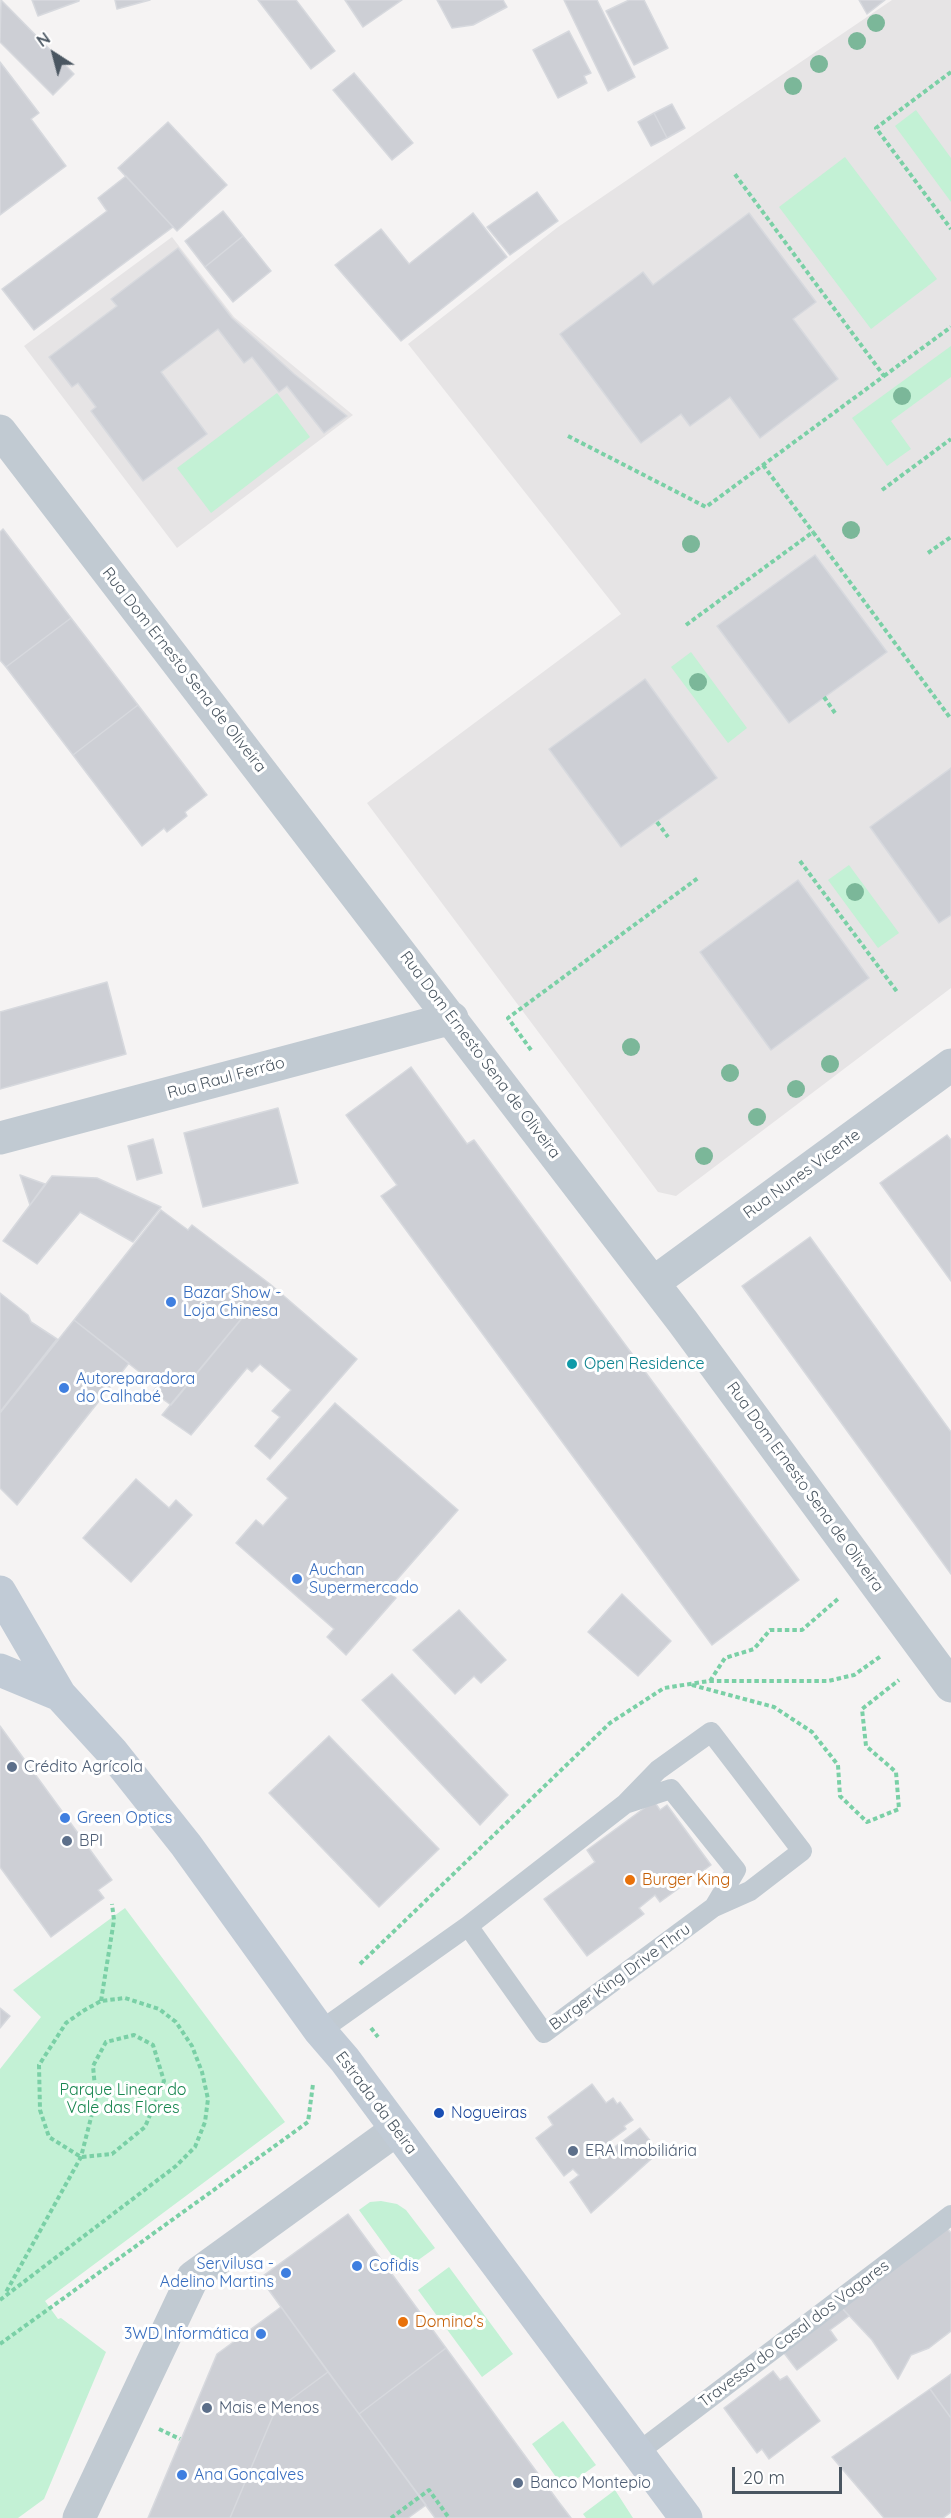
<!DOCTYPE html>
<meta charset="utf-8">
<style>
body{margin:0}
#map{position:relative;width:951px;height:2518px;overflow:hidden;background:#f5f3f3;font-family:Quicksand,sans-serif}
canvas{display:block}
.north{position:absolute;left:24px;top:24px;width:60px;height:60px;-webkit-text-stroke:4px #fff;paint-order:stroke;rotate:324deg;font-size:16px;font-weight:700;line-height:24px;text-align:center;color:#4a5661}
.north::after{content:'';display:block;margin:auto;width:21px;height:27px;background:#4a5661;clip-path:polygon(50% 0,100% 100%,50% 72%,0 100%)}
.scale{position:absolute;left:732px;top:2467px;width:110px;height:27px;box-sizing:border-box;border:3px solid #4a5661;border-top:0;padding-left:8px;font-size:18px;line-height:21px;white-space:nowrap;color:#4a5661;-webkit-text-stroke:4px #fff;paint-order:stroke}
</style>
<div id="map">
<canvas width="951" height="2518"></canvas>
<div class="north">N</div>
<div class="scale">20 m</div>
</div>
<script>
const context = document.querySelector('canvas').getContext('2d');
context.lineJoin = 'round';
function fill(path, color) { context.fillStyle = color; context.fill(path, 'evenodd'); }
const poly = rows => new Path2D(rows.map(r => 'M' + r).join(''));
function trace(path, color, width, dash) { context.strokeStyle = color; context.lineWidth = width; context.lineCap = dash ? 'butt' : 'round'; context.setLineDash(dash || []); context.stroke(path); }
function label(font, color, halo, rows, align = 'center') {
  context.font = font + ' Quicksand,sans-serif'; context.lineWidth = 6; context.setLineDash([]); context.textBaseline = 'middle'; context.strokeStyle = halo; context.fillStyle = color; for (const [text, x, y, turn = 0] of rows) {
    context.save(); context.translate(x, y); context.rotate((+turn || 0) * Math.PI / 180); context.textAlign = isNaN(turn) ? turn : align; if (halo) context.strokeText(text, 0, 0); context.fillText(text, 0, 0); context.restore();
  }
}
const education = poly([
 [892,0,951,0,951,988,676,1196,658,1192,367,803,621,614,408,344,558,227],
 [172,237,234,317,353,415,177,548,24,346]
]);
const green = poly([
 [916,110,951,158,951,202,895,126],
 [845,157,937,279,871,329,779,207],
 [951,346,951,377,891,421,911,449,887,466,852,418],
 [277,393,310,437,211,513,177,468],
 [691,652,747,728,728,743,671,667],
 [849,865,899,933,878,948,828,880],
 [125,1908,285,2122,45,2301,58,2319,61,2318,106,2352,44,2499,18,2518,0,2518,0,2069,41,2017,13,1990],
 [381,2201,397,2204,406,2210,435,2248,403,2271,359,2210,370,2202],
 [449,2267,513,2354,482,2377,418,2290],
 [563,2421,596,2465,564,2488,532,2444],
 [615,2490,633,2518,586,2518,583,2514]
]);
const building = poly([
 [1,0,74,74,53,95,0,42,1,0],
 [32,0,79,0,79,1,38,16,32,0],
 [115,0,150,0,117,9,115,0],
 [258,0,296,0,335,51,311,69,258,0],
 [345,0,402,0,363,27,345,0],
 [437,0,503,0,507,7,473,25,452,28,437,0],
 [564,0,597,0,635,77,608,91,564,0],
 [629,0,644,0,668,48,634,65,606,11,629,0],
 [859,0,885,0,867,14,859,0],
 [569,31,591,73,584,76,587,83,558,98,533,50,569,31],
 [0,62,39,113,31,119,66,166,0,215,0,62],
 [354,73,413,143,392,160,333,90,354,73],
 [672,104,685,128,667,138,654,113,672,104],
 [654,113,667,138,651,146,638,122,654,113],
 [168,122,227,185,177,231,118,168,168,122],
 [126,176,173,227,34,330,2,289,107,211,98,198,126,176],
 [537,192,558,221,510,255,487,227,537,192],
 [223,211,243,236,205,267,185,241,223,211],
 [473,213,507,257,401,341,335,265,381,229,409,264,473,213],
 [749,213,816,302,793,319,838,379,760,438,730,397,690,426,681,414,641,443,560,334,643,272,653,285,749,213],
 [243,236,271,271,233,302,205,267,243,236],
 [178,248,232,318,294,374,347,416,324,433,287,386,279,392,252,357,244,363,218,329,161,372,207,434,143,481,91,411,96,407,78,383,72,387,49,357,117,306,111,299,178,248],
 [3,529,71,618,6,667,0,660,0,532,3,529],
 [815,555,887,652,789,723,717,626,815,555],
 [71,618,138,705,73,755,6,667,71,618],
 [645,679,717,778,621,847,549,749,645,679],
 [138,705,207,795,185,812,187,816,167,832,164,828,142,846,73,755,138,705],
 [951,768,951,915,939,923,870,827,951,768],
 [798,880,869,978,771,1050,700,952,798,880],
 [107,982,126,1054,0,1089,0,1012,107,982],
 [411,1067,467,1144,474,1140,799,1580,712,1645,381,1196,397,1185,346,1115,411,1067],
 [278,1108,298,1183,203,1207,184,1133,278,1108],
 [947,1135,951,1140,951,1281,880,1183,947,1135],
 [153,1139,162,1173,137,1180,128,1146,153,1139],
 [20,1175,45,1184,30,1205,20,1175],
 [52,1176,97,1178,161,1207,133,1242,80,1212,37,1264,3,1241,52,1176],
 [161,1210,188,1230,192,1225,270,1284,171,1405,153,1392,157,1386,74,1320,161,1210],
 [810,1237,951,1432,951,1574,742,1286,810,1237],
 [270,1284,357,1359,270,1459,255,1446,280,1417,272,1411,291,1390,260,1364,252,1372,247,1368,191,1435,162,1415,270,1284],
 [0,1293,28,1315,31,1322,57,1339,0,1412,0,1293],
 [74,1320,129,1363,17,1505,0,1488,0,1413,74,1320],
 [335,1403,458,1510,387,1591,396,1598,346,1655,327,1637,334,1629,236,1543,256,1520,263,1526,288,1498,267,1479,335,1403],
 [136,1479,169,1508,176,1500,192,1515,131,1582,83,1538,136,1479],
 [622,1594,671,1641,638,1676,588,1632,622,1594],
 [459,1610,506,1660,481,1683,474,1676,455,1694,413,1650,459,1610],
 [392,1674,508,1795,480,1825,362,1700,392,1674],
 [0,1726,112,1880,98,1890,104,1898,51,1937,0,1867,0,1726],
 [329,1736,439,1849,379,1907,269,1793,329,1736],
 [654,1801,660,1810,667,1805,711,1865,660,1902,655,1895,639,1908,644,1914,587,1956,544,1899,595,1862,587,1850,654,1801],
 [0,2008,10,2016,0,2028,0,2008],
 [592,2084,606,2103,613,2098,617,2104,620,2102,633,2120,624,2126,626,2129,599,2149,604,2155,640,2128,659,2152,591,2213,570,2182,579,2175,573,2169,564,2176,536,2138,553,2125,548,2117,592,2084],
 [348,2214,446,2348,359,2414,260,2278,348,2214],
 [946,2227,951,2233,951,2331,929,2348,911,2355,898,2379,872,2340,842,2308,946,2227],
 [281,2307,328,2372,275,2411,230,2518,148,2518,217,2354,281,2307],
 [842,2308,849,2316,830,2330,837,2340,797,2370,784,2353,842,2308],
 [446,2348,558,2501,571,2518,435,2518,359,2414,446,2348],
 [773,2371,780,2380,787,2376,820,2421,769,2459,762,2449,757,2453,724,2408,773,2371],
 [328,2372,426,2505,408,2518,230,2518,275,2411,328,2372],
 [951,2374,951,2418,930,2389,951,2374],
 [930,2389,951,2418,951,2512,943,2518,884,2518,832,2457,930,2389]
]);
const path = poly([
 [951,72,876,128,951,229],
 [884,376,951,327],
 [568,436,706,507,884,376,734,173],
 [763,465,813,532],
 [882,490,951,439],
 [928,553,951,537],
 [686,625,813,532,951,719],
 [824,697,835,713],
 [657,822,668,837],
 [800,861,898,993],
 [531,1050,508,1018,698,878],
 [710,1681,725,1658,754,1649,770,1630,802,1630,839,1598],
 [692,1685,774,1707,812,1732,838,1765,840,1796,867,1822,899,1809,896,1772,866,1746,862,1709,899,1680],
 [360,1964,610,1723,664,1688,709,1681,828,1681,854,1675,881,1656],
 [101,2001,114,1920,112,1904],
 [371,2028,378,2037],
 [0,2300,176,2166,195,2147,205,2122,208,2099,202,2072,192,2046,176,2022,159,2009,125,1998,101,2001,83,2011,66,2023,39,2065,40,2110,49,2137,81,2157,112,2154,145,2127,164,2081,153,2045,134,2035,106,2042,93,2066,96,2098,81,2157,5,2294],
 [0,2344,308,2122,313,2084],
 [159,2429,180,2439],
 [391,2518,429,2490,449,2518]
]);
const lane = poly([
 [628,1803,671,1789,736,1870,714,1907],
 [320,2031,468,1926,625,1804,658,1770,711,1732,802,1851,750,1891,714,1907,544,2033,468,1926],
 [637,2453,951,2215]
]);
const street = poly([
 [0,431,683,1322,951,1686],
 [0,1138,452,1018],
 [653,1283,951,1065],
 [79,2518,193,2277,396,2130]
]);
const secondary = poly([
 [0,1592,60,1695,113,1753,186,1845,320,2031,345,2060,686,2518],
 [0,1670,60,1695]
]);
const trees = [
 [876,23],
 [857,41],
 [819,64],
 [793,86],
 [902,396],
 [851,530],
 [691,544],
 [698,682],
 [855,892],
 [631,1047],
 [830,1064],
 [730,1073],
 [796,1089],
 [757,1117],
 [704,1156]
];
const markers = [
 [171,1302,6,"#3f7fe0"],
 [572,1364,6,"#0f9aa8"],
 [64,1388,6,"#3f7fe0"],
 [297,1579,6,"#3f7fe0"],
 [12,1767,6,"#5c6f8a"],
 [65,1818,6,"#3f7fe0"],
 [67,1841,6,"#5c6f8a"],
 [630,1880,6,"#e8710a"],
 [439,2113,6,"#1a4fb4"],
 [573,2151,6,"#5c6f8a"],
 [357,2266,6,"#3f7fe0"],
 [286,2273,6,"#3f7fe0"],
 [403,2322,6,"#e8710a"],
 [261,2334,6,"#3f7fe0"],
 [207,2408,6,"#5c6f8a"],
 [182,2475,6,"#3f7fe0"],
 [518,2483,6,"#5c6f8a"]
];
const streetNames = [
 ["Rua Dom Ernesto Sena de Oliveira",184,670,52],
 ["Rua Dom Ernesto Sena de Oliveira",480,1055,53],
 ["Rua Raul Ferrão",226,1078,-15],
 ["Rua Nunes Vicente",802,1174,-36],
 ["Rua Dom Ernesto Sena de Oliveira",805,1487,54],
 ["Burger King Drive Thru",620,1977,-36],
 ["Estrada da Beira",376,2103,53],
 ["Travessa do Casal dos Vagares",794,2334,-37]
];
const shopNames = [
 ["Bazar Show -",183,1293],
 ["Loja Chinesa",183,1311],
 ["Autoreparadora",76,1379],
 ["do Calhabé",76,1397],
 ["Auchan",309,1570],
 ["Supermercado",309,1588],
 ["Green Optics",77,1818],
 ["Servilusa -",274,2264,"right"],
 ["Adelino Martins",274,2282,"right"],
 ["Cofidis",369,2266],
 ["3WD Informática",249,2334,"right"],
 ["Ana Gonçalves",194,2475]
];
const cultureNames = [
 ["Open Residence",584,1364]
];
const serviceNames = [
 ["Crédito Agrícola",24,1767],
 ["BPI",79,1841],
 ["ERA Imobiliária",585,2151],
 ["Mais e Menos",219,2408],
 ["Banco Montepio",530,2483]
];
const foodNames = [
 ["Burger King",642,1880],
 ["Domino's",415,2322]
];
const parkNames = [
 ["Parque Linear do",123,2090],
 ["Vale das Flores",123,2108]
];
const transitNames = [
 ["Nogueiras",451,2113]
];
fill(education, '#e6e4e5');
fill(green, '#c3f1d5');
fill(building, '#cdcfd5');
trace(building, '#d7d9de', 1.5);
trace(path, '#7ad0a6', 4, [4.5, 3]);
trace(lane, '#c1cad2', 20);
trace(street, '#c1cad2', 33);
trace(secondary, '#c1cbd6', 33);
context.fillStyle = '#7bb799';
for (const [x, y] of trees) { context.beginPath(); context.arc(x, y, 9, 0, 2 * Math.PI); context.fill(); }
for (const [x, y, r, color] of markers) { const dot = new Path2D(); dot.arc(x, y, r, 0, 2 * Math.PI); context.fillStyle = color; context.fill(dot); trace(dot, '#fff', 2); }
label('16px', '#4a5661', '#fff', streetNames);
label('16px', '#366cbe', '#fff', shopNames, 'left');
label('16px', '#0d838f', '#fff', cultureNames, 'left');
label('16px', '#4e5e75', '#fff', serviceNames, 'left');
label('16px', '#c56008', '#fff', foodNames, 'left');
label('16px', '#17864f', '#fff', parkNames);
label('16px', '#164399', '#fff', transitNames, 'left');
</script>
